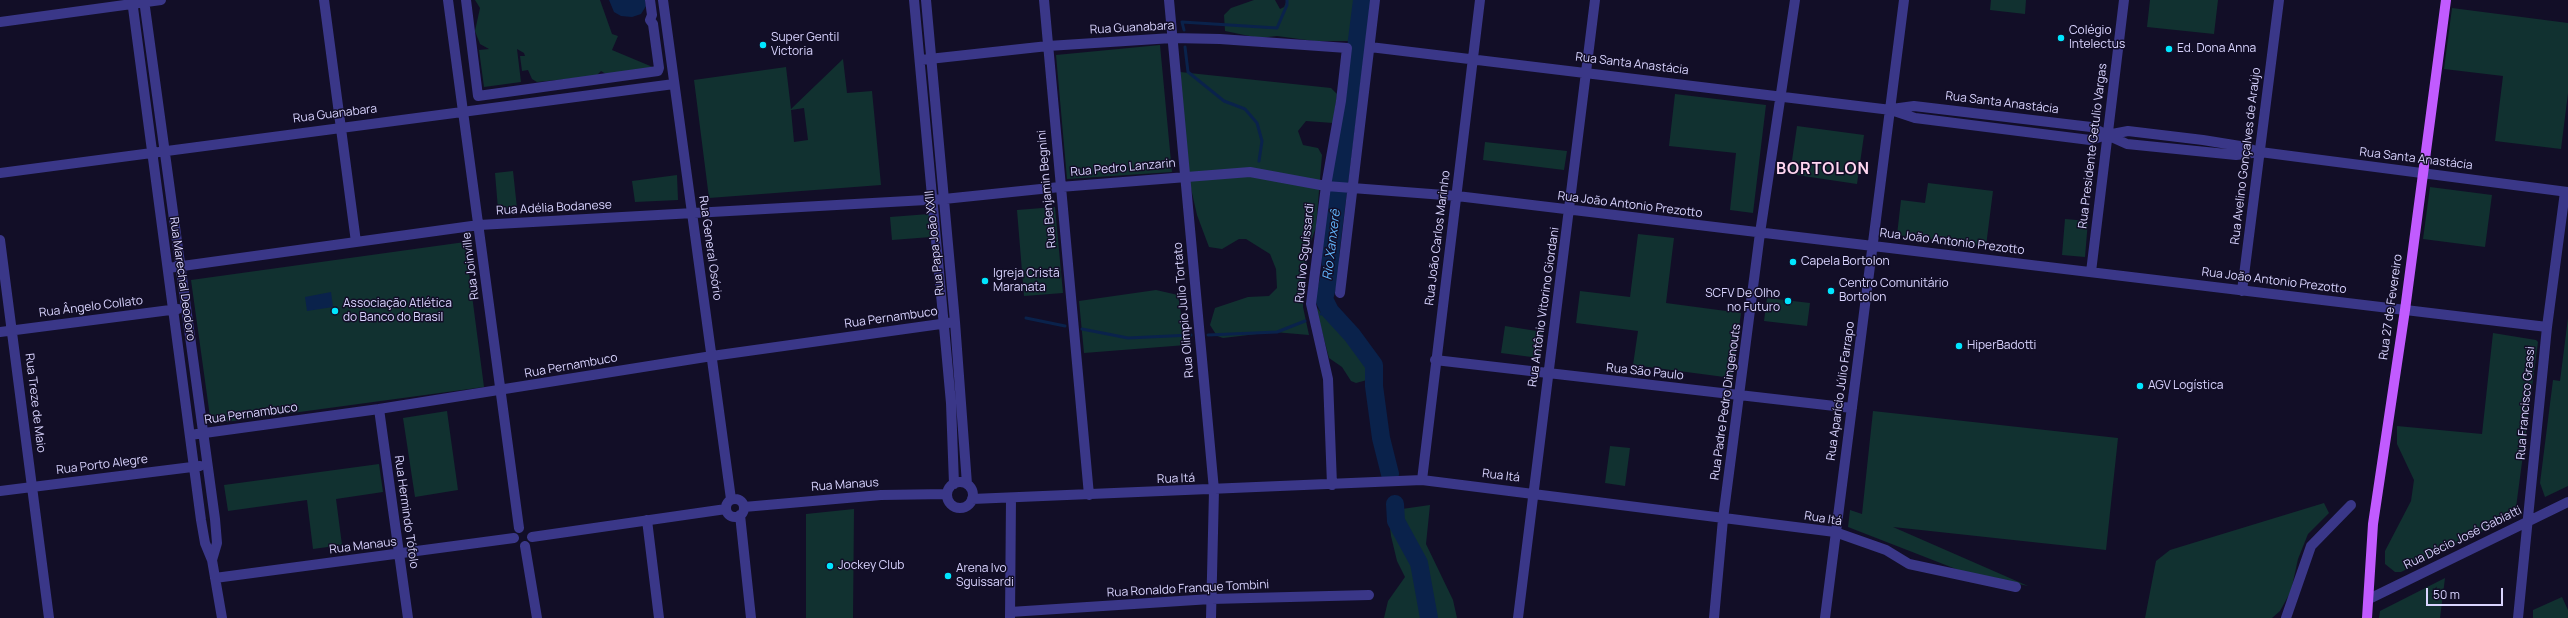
<!DOCTYPE html>
<meta charset="utf-8">
<style>
body{margin:0}
#map{position:relative;width:2568px;height:618px;overflow:hidden;background:#120e27;font-family:Manrope,sans-serif}
canvas{display:block}
.scale{position:absolute;left:2426px;top:588px;width:77px;height:18px;box-sizing:border-box;border:2px solid #d9d4ff;border-top:0;padding-left:5px;font-size:12px;line-height:14px;white-space:nowrap;color:#d9d4ff;-webkit-text-stroke:3px #120e27;paint-order:stroke}
</style>
<div id="map">
<canvas width="2568" height="618"></canvas>
<div class="scale">50 m</div>
</div>
<script>
const context = document.querySelector('canvas').getContext('2d');
context.lineJoin = 'round';
function fill(path, color) { context.fillStyle = color; context.fill(path, 'evenodd'); }
const poly = rows => new Path2D(rows.map(r => 'M' + r).join(''));
function trace(path, color, width, dash) { context.strokeStyle = color; context.lineWidth = width; context.lineCap = dash ? 'butt' : 'round'; context.setLineDash(dash || []); context.stroke(path); }
function label(font, color, halo, rows, align = 'center') {
  context.font = font + ' Manrope,sans-serif'; context.lineWidth = 3; context.setLineDash([]); context.textBaseline = 'middle'; context.strokeStyle = halo; context.fillStyle = color; for (const [text, x, y, turn = 0] of rows) {
    context.save(); context.translate(x, y); context.rotate((+turn || 0) * Math.PI / 180); context.textAlign = isNaN(turn) ? turn : align; if (halo) context.strokeText(text, 0, 0); context.fillText(text, 0, 0); context.restore();
  }
}
const green = poly([
 [475,0,600,0,612,34,618,36,612,50,655,68,606,74,601,71,596,76,537,82,532,79,528,70,522,71,520,56,525,56,524,53,517,49,521,82,484,87,479,50,489,49,480,44,475,31,480,8],
 [1254,0,1275,0,1280,9,1284,7,1287,0,1357,0,1354,36,1352,41,1314,41,1277,36,1259,38,1225,31,1224,15,1231,8],
 [1991,0,2026,0,2025,14,1990,10],
 [2150,0,2218,0,2214,34,2147,27],
 [2452,8,2568,23,2568,93,2561,149,2495,141,2503,76,2444,69],
 [1160,45,1172,172,1067,179,1056,55],
 [843,59,847,93,872,91,881,185,709,198,694,80,786,67,791,109],
 [804,108,808,140,794,142,791,110],
 [1180,72,1331,88,1337,94,1333,123,1306,121,1298,131,1303,145,1318,148,1322,155,1316,227,1309,247,1303,284,1303,307,1309,335,1274,332,1223,338,1217,336,1210,325,1215,308,1248,297,1269,296,1277,288,1276,269,1270,254,1246,239,1239,239,1222,249,1209,247,1197,215,1190,184],
 [1675,94,1766,105,1753,213,1730,210,1736,153,1669,146],
 [1797,126,1864,135,1857,184,1790,174],
 [1485,142,1567,151,1564,170,1483,160],
 [513,171,517,208,498,209,495,173],
 [677,175,678,200,635,202,632,181],
 [1928,183,1993,191,1986,246,1897,235,1901,200,1925,203],
 [2430,187,2492,195,2485,247,2423,239],
 [1055,207,1063,293,1024,296,1017,210],
 [929,214,931,237,892,240,890,217],
 [2065,219,2088,221,2085,257,2062,255],
 [1638,234,1674,238,1666,303,1741,313,1732,378,1633,365,1638,331,1576,323,1580,291,1630,297],
 [465,242,484,387,211,424,191,280],
 [1156,290,1178,295,1186,345,1084,353,1079,301],
 [1767,298,1810,303,1807,326,1764,321],
 [1315,305,1324,317,1364,357,1370,370,1367,380,1356,383,1351,381,1342,367,1329,358],
 [2568,318,2568,486,2545,497,2540,483,2553,380,2560,381],
 [1505,326,1543,332,1539,358,1501,353],
 [2493,333,2536,340,2538,342,2515,515,2401,572,2395,572,2385,564,2385,551,2411,501,2414,480,2397,444,2397,426,2482,434],
 [447,411,458,490,415,497,403,418],
 [1873,411,2118,438,2106,550,1893,527,2028,586,1961,571,1848,527,1850,510,1862,514],
 [1610,446,1630,448,1625,486,1605,483],
 [379,464,383,492,336,499,342,545,313,549,307,500,228,511,224,485],
 [2324,503,2329,513,2308,534,2298,559,2291,591,2280,611,2272,618,2145,618,2156,561,2170,550],
 [1430,505,1426,544,1453,600,1457,618,1384,618,1388,601,1405,577,1397,561,1391,536,1388,511],
 [854,509,853,618,806,618,806,514],
 [2445,578,2440,618,2379,618,2380,611],
 [2562,597,2568,610,2568,618,2533,618,2533,610]
]);
const water = poly([
 [609,0,645,0,646,6,641,14,632,17,621,16,614,12],
 [331,292,333,307,307,311,305,297]
]);
const stream = poly([
 [1184,30,1182,22,1277,28,1287,5,1287,0],
 [1185,47,1188,72,1224,101,1245,109,1257,123,1262,141,1259,161],
 [1321,314,1330,311],
 [1026,318,1065,326],
 [1082,329,1128,338,1191,335],
 [1208,335,1277,332,1305,321]
]);
const river = poly([
 [1362,0,1330,256,1331,271,1324,299,1330,311,1352,335,1374,365,1374,386,1381,438,1390,474],
 [1395,504,1396,521,1419,563,1429,618]
]);
const minor = poly([
 [132,0,201,520,205,543,212,560,222,618],
 [144,0,215,519,217,543,212,560],
 [324,0,356,242],
 [448,0,519,528],
 [466,0,478,96,658,71,659,68,653,24,650,20,652,15,650,0],
 [663,0,731,499],
 [914,0,951,403,954,484],
 [926,0,955,322,967,484],
 [1044,0,1089,495],
 [1169,0,1214,490,1211,618],
 [0,22,161,0],
 [1370,47,1891,110,1915,118,2090,140,2107,135,2127,144,2236,155,2260,152],
 [920,60,1048,46,1172,38,1220,39,1347,48,1341,101,1326,186,1311,304,1328,379,1332,485],
 [1892,109,1914,106,2091,127,2107,135,2128,131,2203,140,2240,146,2260,152,2568,192],
 [0,173,674,84],
 [0,240,49,618],
 [168,268,479,225,944,199,1060,187,1250,172,1326,186,1457,196,2547,327],
 [2091,272,2124,0],
 [2242,291,2279,0],
 [1340,293,1375,0],
 [0,332,178,309],
 [1435,360,1852,408],
 [379,409,408,618],
 [190,435,379,409,712,356,955,322],
 [1422,480,1480,0],
 '947 495a13 13 0 1 1 26 0a13 13 0 1 1-26 0Z',
 [0,491,200,466],
 '726 508a9 9 0 1 1 18 0a9 9 0 1 1-18 0Z',
 [972,499,1422,480,1835,532,1886,550,1909,564,2016,587],
 [744,507,881,495,947,494],
 [740,515,751,618],
 [647,520,659,618],
 [532,537,726,509],
 [525,546,537,618],
 [215,578,514,538],
 [2369,599,2568,502],
 [1010,612,1211,599,1369,595],
 [1010,618,1011,498],
 [1518,618,1595,0],
 [1714,618,1723,519,1760,233,1795,0],
 [1825,618,1904,0],
 [2286,618,2311,546,2351,505],
 [2518,618,2547,327,2565,192]
]);
const major = poly([
 [2367,618,2373,524,2405,310,2446,0]
]);
const markers = [
 [2061,38,4,"#00e6ff"],
 [763,45,4,"#00e6ff"],
 [2169,49,4,"#00e6ff"],
 [1793,262,4,"#00e6ff"],
 [985,281,4,"#00e6ff"],
 [1831,291,4,"#00e6ff"],
 [1788,301,4,"#00e6ff"],
 [335,311,4,"#00e6ff"],
 [1959,346,4,"#00e6ff"],
 [2140,386,4,"#00e6ff"],
 [830,566,4,"#00e6ff"],
 [948,576,4,"#00e6ff"]
];
const streetNames = [
 ["Rua Guanabara",1132,28,-3],
 ["Rua Santa Anastácia",1632,64,7],
 ["Rua Santa Anastácia",2002,103,7],
 ["Rua Guanabara",335,114,-7],
 ["Rua Presidente Getulio Vargas",2093,146,-83],
 ["Rua Avelino Gonçalves de Araújo",2246,156,-83],
 ["Rua Santa Anastácia",2416,159,7],
 ["Rua Pedro Lanzarin",1123,168,-5],
 ["Rua Benjamin Begnini",1047,189,-95],
 ["Rua João Antonio Prezotto",1630,205,7],
 ["Rua Adélia Bodanese",554,208,-3],
 ["Rua João Carlos Marinho",1438,238,-83],
 ["Rua João Antonio Prezotto",1952,242,7],
 ["Rua Papa João XXIII",935,243,-96],
 ["Rua General Osório",710,248,82],
 ["Rua Ivo Sguissardi",1305,253,-84],
 ["Rua Joinville",471,266,-97],
 ["Rua Marechal Deodoro",182,279,82],
 ["Rua João Antonio Prezotto",2274,281,7],
 ["Rua Ângelo Collato",91,307,-7],
 ["Rua Antônio Vitorino Giordani",1544,307,-82],
 ["Rua 27 de Fevereiro",2391,307,-82],
 ["Rua Olimpio Julio Tortato",1184,310,-95],
 ["Rua Pernambuco",891,318,-8],
 ["Rua Pernambuco",571,366,-10],
 ["Rua São Paulo",1645,372,6],
 ["Rua Aparício Júlio Farrapo",1841,391,-82],
 ["Rua Padre Pedro Dingenouts",1726,402,-82],
 ["Rua Treze de Maio",35,403,83],
 ["Rua Francisco Grassi",2526,403,-85],
 ["Rua Pernambuco",251,414,-8],
 ["Rua Porto Alegre",102,465,-7],
 ["Rua Itá",1501,476,7],
 ["Rua Itá",1176,479,-2],
 ["Rua Manaus",845,485,-4],
 ["Rua Hermindo Tófolo",406,512,82],
 ["Rua Itá",1823,519,9],
 ["Rua Décio José Gabiatti",2463,538,-26],
 ["Rua Manaus",363,546,-7],
 ["Rua Ronaldo Franque Tombini",1188,589,-3]
];
const poiNames = [
 ["Colégio",2069,31],
 ["Intelectus",2069,45],
 ["Super Gentil",771,38],
 ["Victoria",771,52],
 ["Ed. Dona Anna",2177,49],
 ["Capela Bortolon",1801,262],
 ["Igreja Cristã",993,274],
 ["Maranata",993,288],
 ["Centro Comunitário",1839,284],
 ["Bortolon",1839,298],
 ["SCFV De Olho",1780,294,"right"],
 ["no Futuro",1780,308,"right"],
 ["Associação Atlética",343,304],
 ["do Banco do Brasil",343,318],
 ["HiperBadotti",1967,346],
 ["AGV Logística",2148,386],
 ["Jockey Club",838,566],
 ["Arena Ivo",956,569],
 ["Sguissardi",956,583]
];
const waterNames = [
 ["Rio Xanxerê",1332,245,-83]
];
const districtNames = [
 ["BORTOLON",1823,170]
];
fill(green, '#113130');
fill(water, '#0a224b');
trace(stream, '#0a224b', 3);
trace(river, '#0a224b', 18);
trace(minor, '#3a3788', 10);
trace(major, '#c15bff', 10);
for (const [x, y, r, color] of markers) { const dot = new Path2D(); dot.arc(x, y, r, 0, 2 * Math.PI); context.fillStyle = color; context.fill(dot); trace(dot, '#120e27', 1.5); }
label('12px', '#d9d4ff', '#120e27', streetNames);
label('12px', '#d9d4ff', '#120e27', poiNames, 'left');
label('italic 13px', '#62b7ff', '#120e27', waterNames);
context.letterSpacing = '1px';
label('bold 16px', '#ffd6f0', '#120e27', districtNames);
context.letterSpacing = '0px';
</script>
